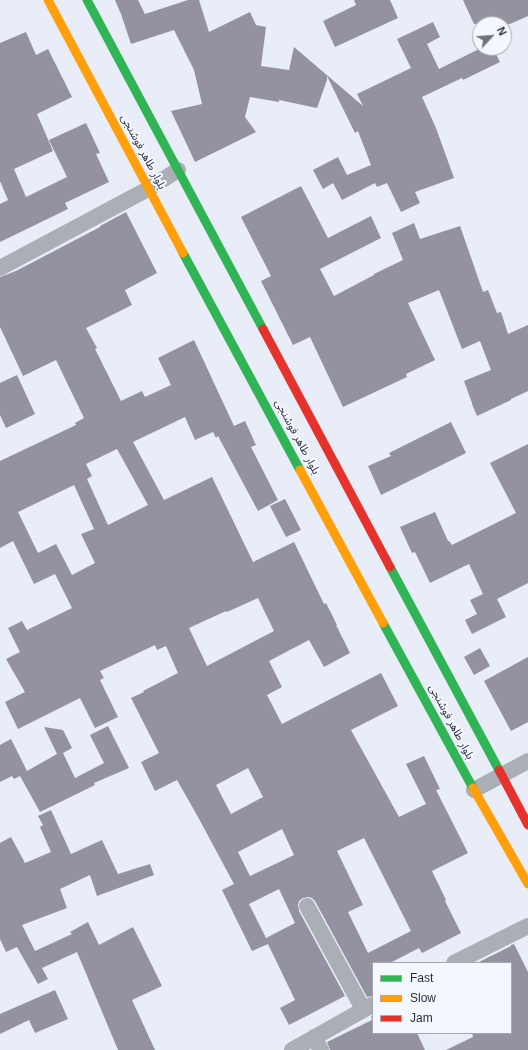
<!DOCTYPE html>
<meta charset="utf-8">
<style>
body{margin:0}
#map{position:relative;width:528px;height:1050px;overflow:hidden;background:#e9edf8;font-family:Helvetica,sans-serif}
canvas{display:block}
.legend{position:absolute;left:372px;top:962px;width:140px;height:72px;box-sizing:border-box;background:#f5f7fe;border:1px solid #a4a7b0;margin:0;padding:5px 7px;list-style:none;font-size:12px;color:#2b2f3b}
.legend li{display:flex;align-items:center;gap:8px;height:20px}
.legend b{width:20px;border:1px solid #a4a7b0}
.north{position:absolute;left:472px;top:16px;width:40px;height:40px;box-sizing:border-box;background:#f5f7fe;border:1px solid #a4a7b0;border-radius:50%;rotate:64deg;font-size:11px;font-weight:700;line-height:16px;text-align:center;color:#2b2f3b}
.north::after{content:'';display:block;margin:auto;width:14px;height:18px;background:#6e727d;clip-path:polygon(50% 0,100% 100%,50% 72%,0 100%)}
</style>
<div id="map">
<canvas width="528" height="1050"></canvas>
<ul class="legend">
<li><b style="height:5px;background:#30b455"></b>Fast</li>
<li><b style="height:5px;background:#ff9f0a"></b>Slow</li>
<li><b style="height:5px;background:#e5322d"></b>Jam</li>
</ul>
<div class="north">N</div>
</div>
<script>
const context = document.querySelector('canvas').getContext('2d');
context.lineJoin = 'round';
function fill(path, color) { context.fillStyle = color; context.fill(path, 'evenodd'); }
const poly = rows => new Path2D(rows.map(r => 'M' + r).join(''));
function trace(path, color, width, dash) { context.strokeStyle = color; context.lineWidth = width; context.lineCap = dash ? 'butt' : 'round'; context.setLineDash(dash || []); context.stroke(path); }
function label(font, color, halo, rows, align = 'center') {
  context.font = font + ' Helvetica,"Noto Sans Arabic",sans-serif'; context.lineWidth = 4; context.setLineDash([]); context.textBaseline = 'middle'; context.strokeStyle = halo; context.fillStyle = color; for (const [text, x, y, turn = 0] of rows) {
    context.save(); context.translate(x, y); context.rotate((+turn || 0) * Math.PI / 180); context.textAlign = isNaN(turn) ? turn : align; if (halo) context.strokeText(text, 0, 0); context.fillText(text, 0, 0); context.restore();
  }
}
const building = poly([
 [115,0,138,0,145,14,188,0,199,0,209,32,250,12,256,25,266,27,261,66,289,70,294,47,363,106,357,94,411,68,397,39,433,22,440,37,427,44,439,69,481,48,493,48,500,62,463,80,462,78,422,97,436,128,454,178,415,192,420,203,401,212,387,183,377,187,375,183,342,200,333,183,323,189,313,170,338,157,347,175,371,165,358,131,355,133,327,76,327,80,317,108,279,100,279,102,250,97,245,117,256,132,195,162,171,111,202,104,194,70,174,30,131,44,121,14],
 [354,0,390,0,398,18,335,47,323,21,356,5],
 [463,0,528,0,528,16,510,24,474,24],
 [26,32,36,55,48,49,72,97,37,114,53,151,14,169,26,197,67,177,49,140,86,123,100,153,96,154,109,182,65,203,68,209,0,242,0,204,8,200,0,181,0,43],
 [301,186,328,238,371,216,381,238,320,269,334,296,374,275,374,274,403,260,392,233,414,223,420,239,460,226,483,292,488,290,497,313,501,312,508,334,528,325,528,391,511,399,511,400,477,416,472,404,472,403,464,381,491,370,480,341,462,349,439,290,408,303,435,360,406,374,407,377,343,407,310,337,293,345,261,281,271,276,241,217],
 [126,212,157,273,125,290,132,305,86,328,97,348,95,349,121,401,142,391,145,397,171,385,158,358,194,340,234,426,245,421,256,445,251,447,278,500,258,511,218,436,216,438,213,432,195,440,185,417,133,442,164,500,212,477,253,562,294,542,324,604,326,603,337,625,336,625,350,653,324,667,309,640,269,661,282,687,267,695,282,724,381,673,398,706,351,730,399,817,426,804,406,764,424,756,440,789,436,790,468,853,432,871,446,900,445,901,461,933,422,953,419,948,390,963,373,963,373,996,367,997,315,901,312,898,308,897,303,898,299,901,298,905,299,911,345,996,289,1025,280,1008,295,1000,268,944,252,951,222,890,234,884,198,817,177,780,155,791,141,762,159,753,131,698,144,692,143,691,178,673,166,646,157,650,155,645,100,671,104,678,100,680,118,717,95,728,80,698,18,729,5,702,25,692,6,659,20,652,8,628,22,621,27,630,72,608,55,574,34,584,13,541,0,548,0,461,76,425,75,423,84,418,56,360,23,376,0,327,0,277,16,271,100,227,100,226],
 [117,449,148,505,108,525,87,479,92,476,86,464],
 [74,485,94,529,81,534,95,563,72,575,56,544,38,553,18,512],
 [258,598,274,631,207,666,189,628,226,611,227,612],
 [248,768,263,797,231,814,216,785],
 [282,829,294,855,250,876,238,852],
 [364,838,411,931,368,953,348,912,363,905,337,851],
 [279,889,295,923,266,938,249,904],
 [17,375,35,414,6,428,0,415,0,383],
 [451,422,466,453,381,495,368,466,391,456,389,453],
 [528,444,528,583,497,599,506,617,472,634,465,620,477,614,470,600,483,594,469,564,430,583,415,552,412,553,400,527,435,512,448,541,449,541,452,545,516,513,490,463],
 [285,499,301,530,286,537,270,506],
 [480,648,490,666,474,675,464,657],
 [528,657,528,722,511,731,484,681],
 [108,726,129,768,94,783,95,785,40,812,20,776,14,779,12,776,0,782,0,745,11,739,27,771,57,754,44,727,63,730,72,748,63,753,75,778,104,763,90,735],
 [51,810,71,854,102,840,118,874,150,864,154,875,97,896,90,875,60,889,67,908,22,925,35,951,72,934,70,932,88,922,99,945,133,927,162,986,132,1000,155,1050,118,1050,77,952,42,968,48,979,38,984,17,947,6,952,0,939,0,843,11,837,25,863,51,852,40,827,43,825,38,816],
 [514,944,528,972,528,1050,446,1050,473,1037,472,1033,511,1033,511,963,477,963,511,946,511,945],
 [55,990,68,1019,35,1033,29,1020,0,1034,0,1014],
 [373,1015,373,1033,417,1033,425,1050,330,1050,327,1042,372,1020,371,1017]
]);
const street = poly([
 [0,268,148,189,178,170],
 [474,790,528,761],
 [307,906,363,1009],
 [454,963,528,926],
 [314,1037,321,1050],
 [292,1050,372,1005]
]);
const fast = poly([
 [87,0,263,329],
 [183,253,300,470],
 [390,567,499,770],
 [383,623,473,788]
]);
const slow = poly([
 [48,0,183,253],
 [300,470,383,623],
 [473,788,528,884]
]);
const jam = poly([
 [263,329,390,567],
 [499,770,528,825]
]);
const streetNames = [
 ["بلوار طاهر فوشنجی",143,152,62],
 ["بلوار طاهر فوشنجی",297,437,62],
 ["بلوار طاهر فوشنجی",451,722,62]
];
fill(building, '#9491a0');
trace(street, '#aaafb5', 16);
trace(fast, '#30b455', 9);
trace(slow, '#ff9f0a', 9);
trace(jam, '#e5322d', 9);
label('11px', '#2b2f3b', '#f5f7fe', streetNames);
</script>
